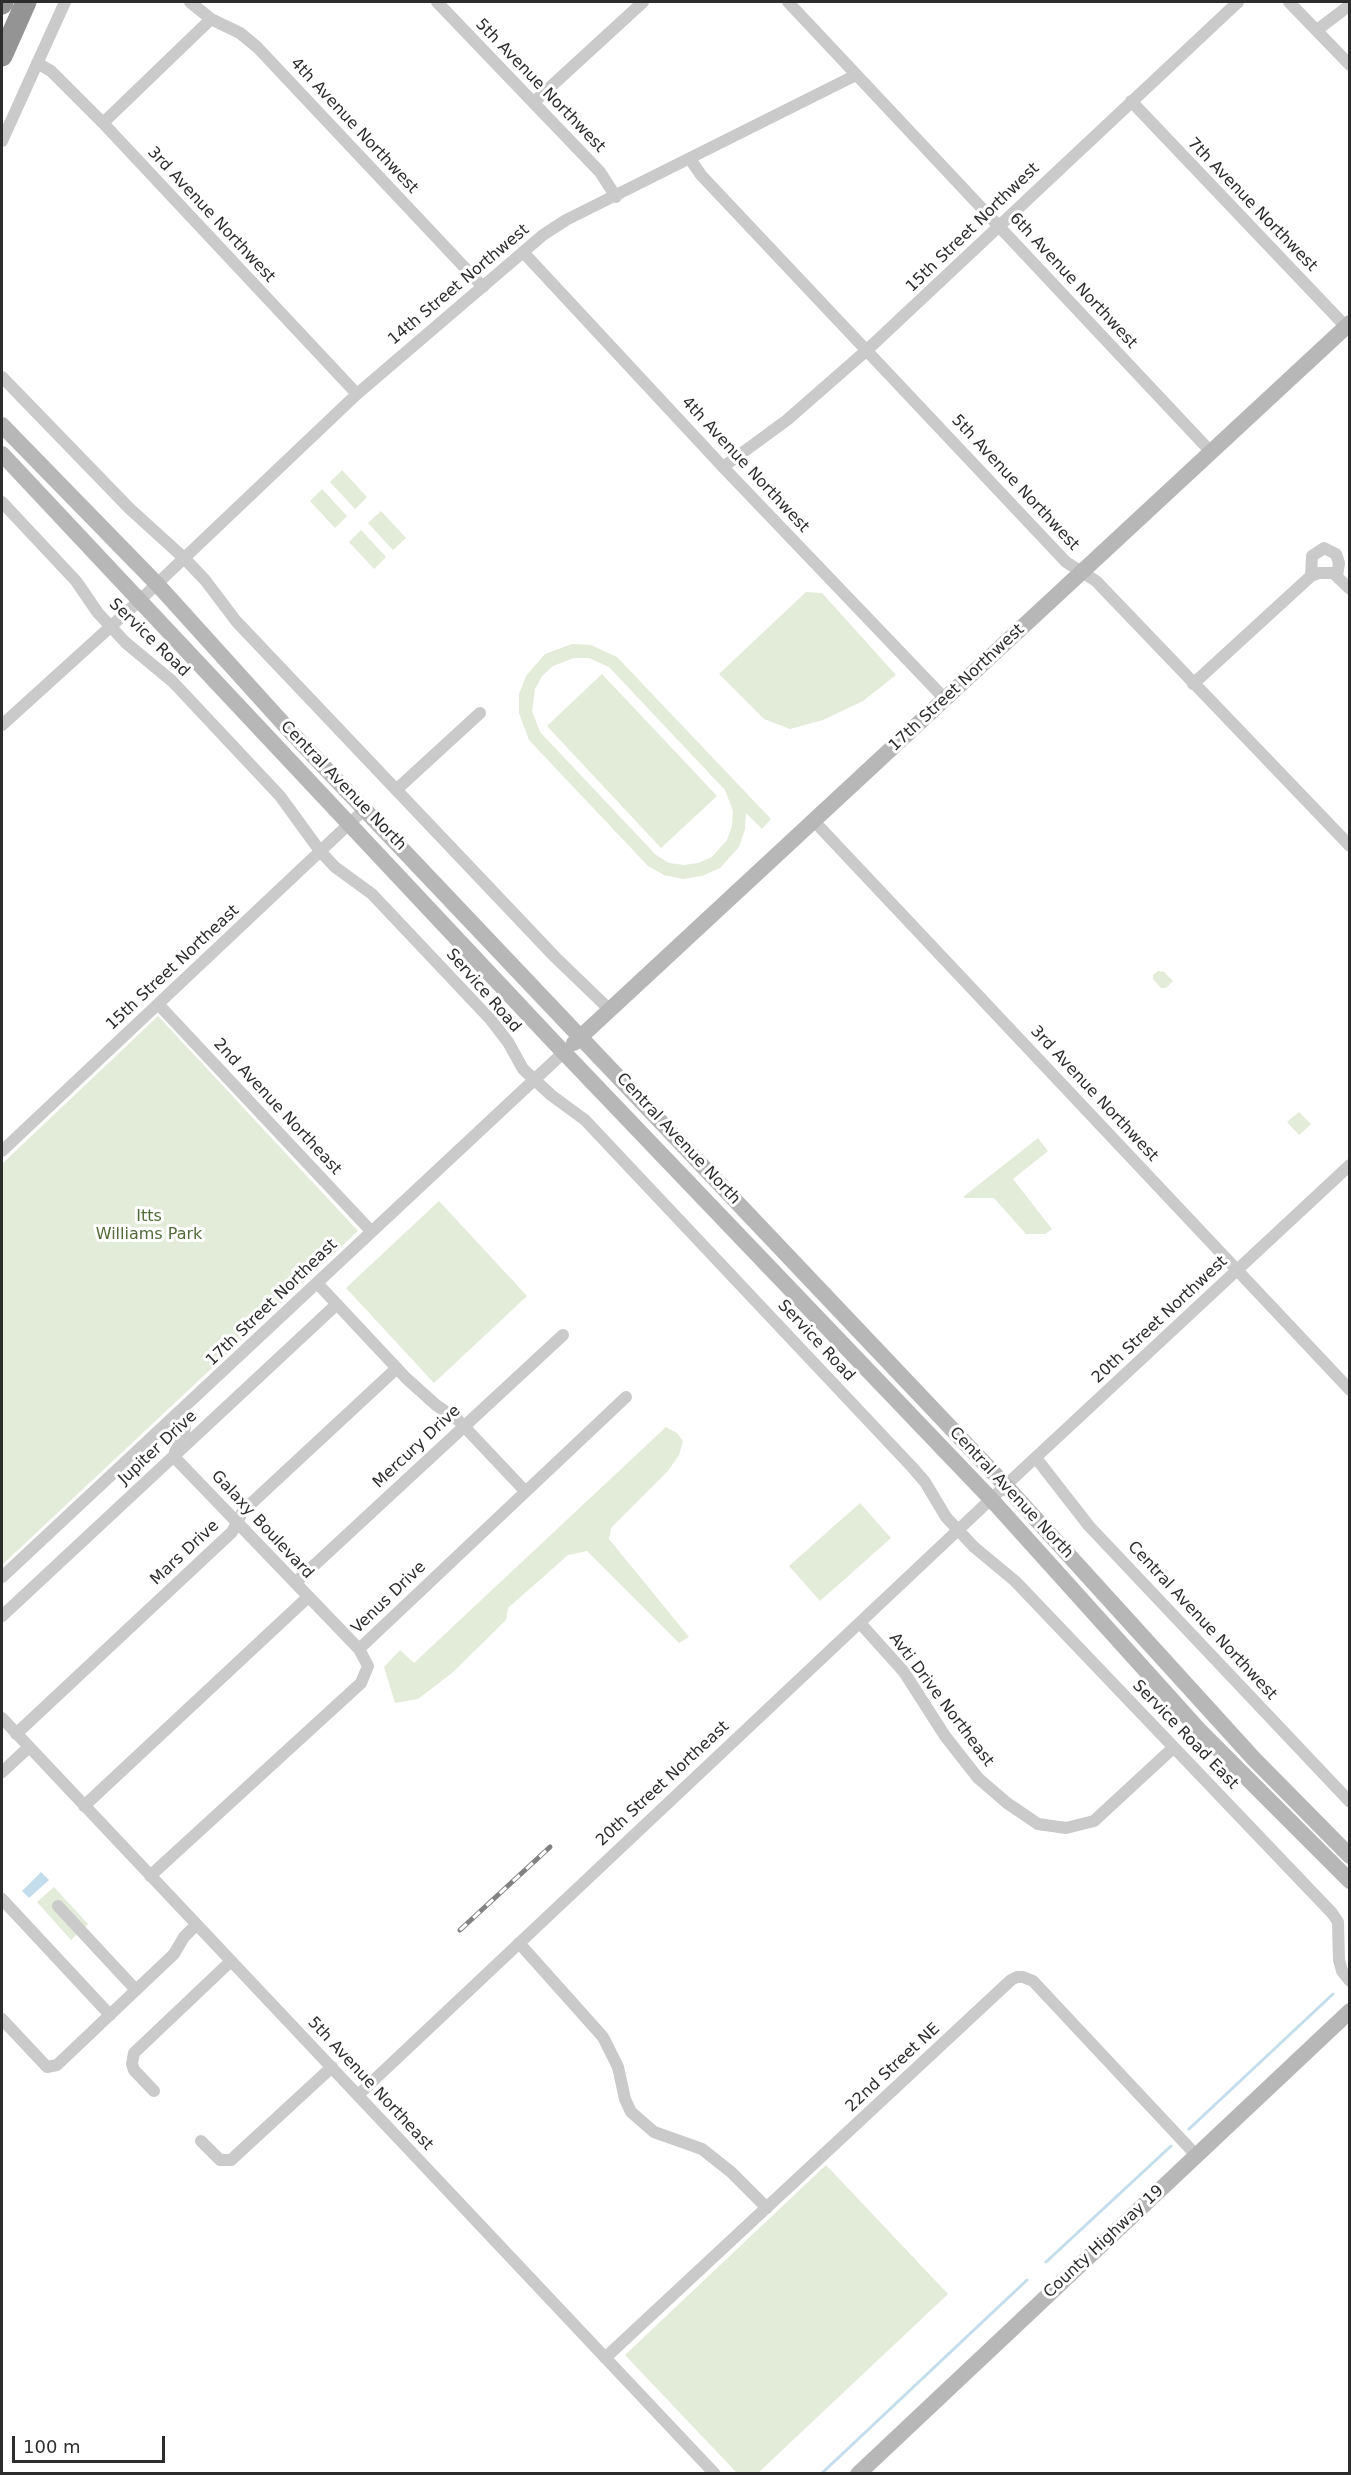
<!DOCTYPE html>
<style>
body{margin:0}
#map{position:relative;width:1351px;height:2475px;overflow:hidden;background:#fff;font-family:"DejaVu Sans",sans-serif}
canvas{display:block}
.frame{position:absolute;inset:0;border:3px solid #2d2d2d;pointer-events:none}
.scale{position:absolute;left:12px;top:2436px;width:153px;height:27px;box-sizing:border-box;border:3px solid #2d2d2d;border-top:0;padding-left:8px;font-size:18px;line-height:21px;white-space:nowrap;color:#2d2d2d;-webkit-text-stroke:4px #fff;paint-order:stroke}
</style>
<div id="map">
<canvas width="1351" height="2475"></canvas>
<div class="frame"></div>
<div class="scale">100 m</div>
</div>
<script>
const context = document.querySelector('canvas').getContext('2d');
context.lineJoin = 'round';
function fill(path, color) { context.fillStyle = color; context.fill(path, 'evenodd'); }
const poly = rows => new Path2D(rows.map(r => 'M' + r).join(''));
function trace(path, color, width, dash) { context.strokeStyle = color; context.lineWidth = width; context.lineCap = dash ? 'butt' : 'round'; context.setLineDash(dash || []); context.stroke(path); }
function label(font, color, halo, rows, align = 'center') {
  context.font = font + ' "DejaVu Sans",sans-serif'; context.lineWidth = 6; context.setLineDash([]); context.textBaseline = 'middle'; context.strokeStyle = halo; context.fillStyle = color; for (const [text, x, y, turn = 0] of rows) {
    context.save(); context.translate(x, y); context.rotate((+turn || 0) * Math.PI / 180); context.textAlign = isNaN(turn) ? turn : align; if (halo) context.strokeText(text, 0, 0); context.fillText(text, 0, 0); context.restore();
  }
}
const green = poly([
 [342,470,367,497,355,509,330,482],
 [322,489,347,516,335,528,310,501],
 [381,511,406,538,393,550,368,523],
 [361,530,386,557,374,569,349,542],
 [806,592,822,593,896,675,863,701,823,720,790,729,764,719,719,674],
 [572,644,591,645,617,657,771,819,762,829,746,813,745,829,739,847,720,868,702,876,683,879,664,875,648,866,529,740,519,713,519,694,526,676,545,654],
 [574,658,589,658,609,667,725,790,733,811,732,826,727,840,712,857,698,863,684,865,669,863,656,855,540,732,532,711,535,689,542,676,553,666],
 [602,674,717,796,661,848,547,726],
 [1158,971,1164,972,1173,981,1166,988,1161,988,1153,979,1153,975],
 [158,1016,358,1231,2,1565,2,1164],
 [1299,1112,1311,1124,1299,1135,1287,1122],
 [1038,1138,1048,1151,1013,1179,1052,1229,1045,1234,1026,1234,994,1198,966,1198,963,1197],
 [439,1201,527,1296,434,1383,346,1288],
 [666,1427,677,1433,683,1441,679,1455,668,1471,611,1528,609,1539,689,1637,679,1643,587,1551,568,1555,508,1608,506,1620,452,1673,418,1699,395,1703,384,1667,400,1650,414,1663],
 [860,1503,891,1538,820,1601,789,1566],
 [54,1887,88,1924,71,1940,37,1902],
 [826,2165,948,2294,758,2473,737,2473,625,2355]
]);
const water = poly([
 [41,1872,49,1880,29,1898,22,1891]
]);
const stream = poly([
 [1189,2129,1333,1994],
 [1046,2262,1171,2146],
 [821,2474,1027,2280]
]);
const street = poly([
 [190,2,211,19,240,33,257,47,483,287],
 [437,2,600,172,616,197],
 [788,2,1211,452],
 [1289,2,1350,65],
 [1317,30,1350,5],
 [37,63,51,71,103,123,357,394],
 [1131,101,1350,331],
 [534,102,643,2],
 [103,123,211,19],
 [2,141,65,2],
 [690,159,701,175,1066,562,1096,581,1350,846],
 [523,252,723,467,945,699],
 [2,377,130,509,184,558,205,580,236,621,555,957,610,1010],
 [723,467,787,420,867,350,1238,2],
 [2,502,76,581,98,613,126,643,172,681,280,796,320,851,335,867,372,894,491,1020,508,1042,523,1069,551,1095,585,1120,912,1467,925,1482,946,1517,959,1531,974,1547,1015,1581,1332,1913,1338,1922,1339,1960,1342,1971,1350,1981],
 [1311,576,1312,556,1324,548,1336,554,1339,563,1337,576],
 [1193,684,1311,576,1319,573,1333,573,1350,589],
 [2,725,140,600,357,394,543,235,566,220,856,75],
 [396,790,480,713],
 [813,820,1350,1390],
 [159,1005,371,1231],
 [2,1151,365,809],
 [317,1283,406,1378,436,1405,458,1420,525,1491],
 [180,1413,185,1427,183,1438,175,1452,177,1460,359,1649],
 [1036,1458,1089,1526,1350,1802],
 [2,1577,564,1052],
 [295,1583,563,1335],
 [2,1616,337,1304],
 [860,1623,904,1672,945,1736,978,1778,1007,1803,1038,1824,1066,1828,1094,1821,1173,1748],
 [2,1718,715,2474],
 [16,1734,232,1532,243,1511,397,1368],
 [2,1772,29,1747],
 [84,1806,307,1598],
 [150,1876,361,1683,368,1666,359,1649,626,1397],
 [2,1899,110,2015],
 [58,1906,136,1990],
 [519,1943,603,2037,618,2067,625,2099,631,2112,654,2132,702,2149,731,2172,767,2208],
 [2,2019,47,2067,57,2065,174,1954,184,1937,196,1925],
 [154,2091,134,2070,132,2064,134,2053,231,1961],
 [358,2095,991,1499,1350,1165],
 [201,2141,220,2160,231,2160,332,2067],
 [605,2358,1011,1980,1017,1977,1023,1977,1033,1981,1196,2155]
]);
const secondary = poly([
 [2,425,157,584,290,731,1005,1485,1254,1759,1350,1856],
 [2,454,552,1040,991,1499,1201,1732,1350,1881],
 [574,1043,1350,323],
 [858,2474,1350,2011]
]);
const highway = poly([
 [2,4,3,2],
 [2,56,26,2]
]);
const rail = poly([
 [460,1930,550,1847]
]);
const streetNames = [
 ["5th Avenue Northwest",540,86,46],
 ["4th Avenue Northwest",354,126,47],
 ["7th Avenue Northwest",1252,205,46],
 ["3rd Avenue Northwest",211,215,47],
 ["15th Street Northwest",973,228,-44],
 ["6th Avenue Northwest",1073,281,47],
 ["14th Street Northwest",459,285,-40],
 ["4th Avenue Northwest",745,465,47],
 ["5th Avenue Northwest",1015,483,47],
 ["Service Road",149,638,44],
 ["17th Street Northwest",957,688,-43],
 ["Central Avenue North",343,786,46],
 ["15th Street Northeast",173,968,-43],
 ["Service Road",483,991,49],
 ["3rd Avenue Northwest",1094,1094,47],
 ["2nd Avenue Northeast",277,1107,47],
 ["Central Avenue North",678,1139,47],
 ["17th Street Northeast",272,1303,-44],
 ["20th Street Northwest",1160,1320,-43],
 ["Service Road",816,1341,47],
 ["Mercury Drive",417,1447,-43],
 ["Jupiter Drive",158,1448,-43],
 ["Central Avenue North",1011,1493,47],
 ["Galaxy Boulevard",262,1525,47],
 ["Mars Drive",185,1553,-43],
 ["Venus Drive",389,1598,-44],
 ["Central Avenue Northwest",1202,1621,47],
 ["Avti Drive Northeast",941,1700,53],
 ["Service Road East",1185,1735,46],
 ["20th Street Northeast",663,1784,-43],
 ["22nd Street NE",893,2068,-43],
 ["5th Avenue Northeast",370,2084,47],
 ["County Highway 19",1104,2242,-43]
];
const parkNames = [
 ["Itts",149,1217],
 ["Williams Park",149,1235]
];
fill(green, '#e3ebd9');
fill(water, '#c3dded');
trace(stream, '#c3dded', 3);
trace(street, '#cacaca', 12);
trace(secondary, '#b7b7b7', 16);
trace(highway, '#949494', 21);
trace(rail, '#828282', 5);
trace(rail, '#fff', 3, [9]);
label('16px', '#2d2d2d', '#fff', streetNames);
label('16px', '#506a38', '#fff', parkNames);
</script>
